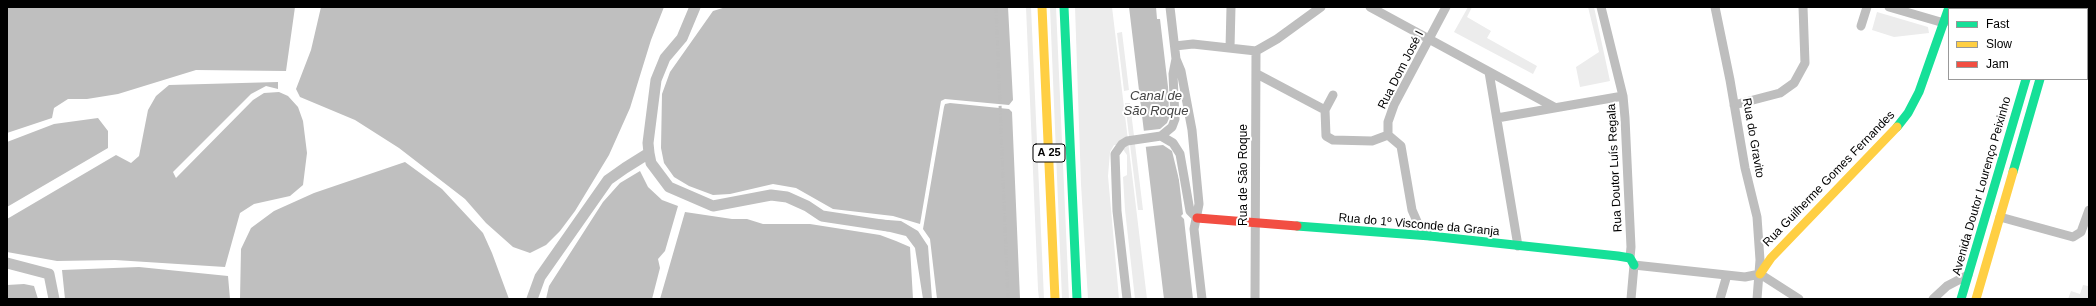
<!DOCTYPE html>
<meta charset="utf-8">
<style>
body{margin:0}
#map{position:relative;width:2096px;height:306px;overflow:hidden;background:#fff;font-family:Arial,sans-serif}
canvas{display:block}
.frame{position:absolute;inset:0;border:8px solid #000;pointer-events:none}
.legend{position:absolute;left:1948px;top:8px;width:140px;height:72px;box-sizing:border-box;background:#fff;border:1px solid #999;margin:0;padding:5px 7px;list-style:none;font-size:12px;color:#000}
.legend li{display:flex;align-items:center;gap:8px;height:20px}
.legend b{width:20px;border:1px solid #999}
</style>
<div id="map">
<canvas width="2096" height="306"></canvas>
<div class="frame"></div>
<ul class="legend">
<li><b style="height:5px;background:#16e098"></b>Fast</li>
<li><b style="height:5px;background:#ffcf43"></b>Slow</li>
<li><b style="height:5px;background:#f24e42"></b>Jam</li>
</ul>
</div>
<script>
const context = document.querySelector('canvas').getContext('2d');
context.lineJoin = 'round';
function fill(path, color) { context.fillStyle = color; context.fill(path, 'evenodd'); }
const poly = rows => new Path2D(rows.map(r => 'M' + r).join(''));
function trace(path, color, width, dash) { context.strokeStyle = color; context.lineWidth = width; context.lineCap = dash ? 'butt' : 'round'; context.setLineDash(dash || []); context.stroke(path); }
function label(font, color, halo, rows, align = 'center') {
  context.font = font + ' Arial,sans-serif'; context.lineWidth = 4; context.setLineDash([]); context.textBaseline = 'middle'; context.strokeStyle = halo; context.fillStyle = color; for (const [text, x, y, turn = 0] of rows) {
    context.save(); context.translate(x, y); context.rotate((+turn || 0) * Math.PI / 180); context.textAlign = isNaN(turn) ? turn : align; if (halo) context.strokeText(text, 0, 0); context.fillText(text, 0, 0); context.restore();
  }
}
const green = poly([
 [1026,7,1031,7,1044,299,1039,299,1038,289],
 [1050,7,1056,7,1069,299,1062,299],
 [1075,7,1112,7,1147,299,1135,299,1125,210,1123,177,1127,175,1127,155,1120,145,1114,145,1110,152,1108,176,1119,299,1088,299,1081,184],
 [1468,7,1472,7,1467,17,1491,31,1487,38,1537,66,1533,74,1454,32],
 [1588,7,1594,7,1610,81,1580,87,1576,67,1599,52],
 [1877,12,1928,27,1929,33,1894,37,1872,30],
 [1122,32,1129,90,1124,91,1117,33],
 [1125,103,1130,103,1143,210,1138,210],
 [2083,285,2088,286,2089,299,2068,299,2071,291,2080,294]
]);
const water = poly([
 [7,7,295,7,286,71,196,70,118,94,87,99,68,99,54,108,52,118,7,133],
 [321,7,664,7,651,40,630,108,609,155,575,211,560,231,546,245,530,253,513,247,486,223,465,199,399,148,355,120,300,97,296,89,311,50],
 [726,7,1008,7,1013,100,1009,105,945,99,941,101,920,224,893,216,833,209,796,188,773,184,730,194,713,195,689,186,674,177,664,163,661,148,662,94,670,72,713,11],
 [1129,7,1156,7,1157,19,1160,19,1183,214,1181,216,1184,219,1193,299,1164,299],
 [278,82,278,89,266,86,251,94,173,172,176,178,253,100,264,93,279,92,288,96,298,107,303,121,307,153,303,185,290,196,254,204,240,213,225,267,115,260,57,261,7,252,7,219,116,155,131,163,139,156,148,110,156,96,169,85],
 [950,103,1009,109,1012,112,1020,299,937,299,930,239,923,229,944,107,945,104],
 [98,118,108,131,108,148,7,207,7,142,54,124],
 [405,162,442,189,483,233,492,253,509,299,240,299,241,249,251,228,274,211,314,193],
 [640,171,648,187,662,200,678,206,665,251,658,259,660,268,652,299,546,299,549,286,603,202,620,183],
 [685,212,732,219,747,219,763,224,810,224,880,235,896,241,910,247,913,299,660,299],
 [874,219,901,221,918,231,928,246,932,299,923,299,915,248,906,236,874,228],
 [139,267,228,276,230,299,65,299,62,270],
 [24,284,34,286,38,299,7,299,7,285]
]);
const pier = poly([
 [1168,75,1169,75,1182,192,1172,151,1163,145,1144,147,1142,131,1160,129,1167,123,1169,118]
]);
const canal = poly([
 [695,7,682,38,665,58,656,80,648,143,649,153,651,163,669,187,713,206,771,195,787,197,807,206,822,216,888,226],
 [7,263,49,274,54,299],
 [532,299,540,277,608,180,625,168,649,153]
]);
const street = poly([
 [1170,7,1176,59,1181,71,1192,130,1199,204,1194,229,1202,299],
 [1370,7,1554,107],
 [1601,7,1623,96,1625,118,1631,247,1630,258],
 [1715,7,1730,80,1745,168,1757,217,1760,260,1757,299],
 [1889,7,1944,23],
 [1861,26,1867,7],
 [1175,46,1193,44,1256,51],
 [1230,48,1231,7],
 [1256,51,1277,39,1321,7],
 [1489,72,1518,246],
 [1257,74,1325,110],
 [1333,95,1325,110,1326,136,1333,140,1372,141,1388,135],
 [1734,105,1780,93,1794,83,1805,63,1803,7],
 [1497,118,1623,96],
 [1388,135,1388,122,1394,105,1446,7],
 [1388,135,1401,146,1412,210,1419,226,1430,236],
 [1161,136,1173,143,1180,154,1190,211,1197,218],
 [1161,136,1172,127,1175,119,1173,74,1176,59],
 [2000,217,2073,237,2081,232,2089,210],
 [1760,274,1799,299],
 [1127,299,1117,211,1115,154,1122,144,1127,141,1161,136],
 [1255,299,1256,51],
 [1631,299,1634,265,1745,277,1760,274],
 [1720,299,1727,275],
 [1933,299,1947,286,1968,275]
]);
const fast = poly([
 [1064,7,1077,299],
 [2044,7,2044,9],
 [2064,9,2065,7],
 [1897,127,1908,113,1919,92,1948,10],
 [2013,172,2040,79],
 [1297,226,1430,236,1618,256,1630,258,1634,265],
 [1961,299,2026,79]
]);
const slow = poly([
 [1042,7,1055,299],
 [1760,274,1771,258,1897,127],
 [1976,299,2013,172]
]);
const jam = poly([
 [1197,218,1297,226]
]);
const rail = poly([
 [996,7,1008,299]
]);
const shields = [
 [1049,153,32]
];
const shieldNames = [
 ["A 25",1049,153]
];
const streetNames = [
 ["Rua Dom José I",1401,70,-63],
 ["Rua do Gravito",1753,138,80],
 ["Rua Doutor Luís Regala",1615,168,-93],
 ["Rua de São Roque",1244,175,-90],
 ["Rua Guilherme Gomes Fernandes",1829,179,-46],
 ["Avenida Doutor Lourenço Peixinho",1982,186,-74],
 ["Rua do 1º Visconde da Granja",1419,225,5]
];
const waterNames = [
 ["Canal de",1156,96],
 ["São Roque",1156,111]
];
fill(green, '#ececec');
fill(water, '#bfbfbf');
fill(pier, '#fff');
trace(canal, '#bfbfbf', 11);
trace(street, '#bebebe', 9);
trace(fast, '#16e098', 9);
trace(slow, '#ffcf43', 9);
trace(jam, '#f24e42', 9);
trace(rail, '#bebebe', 3, [6, 2, 1, 2]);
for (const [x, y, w] of shields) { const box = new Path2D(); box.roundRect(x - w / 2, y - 9, w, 18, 3); context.fillStyle = '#fff'; context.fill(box); trace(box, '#000', 1); }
label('bold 11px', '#000', null, shieldNames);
label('12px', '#000', '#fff', streetNames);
label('italic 13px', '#444', '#fff', waterNames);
</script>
